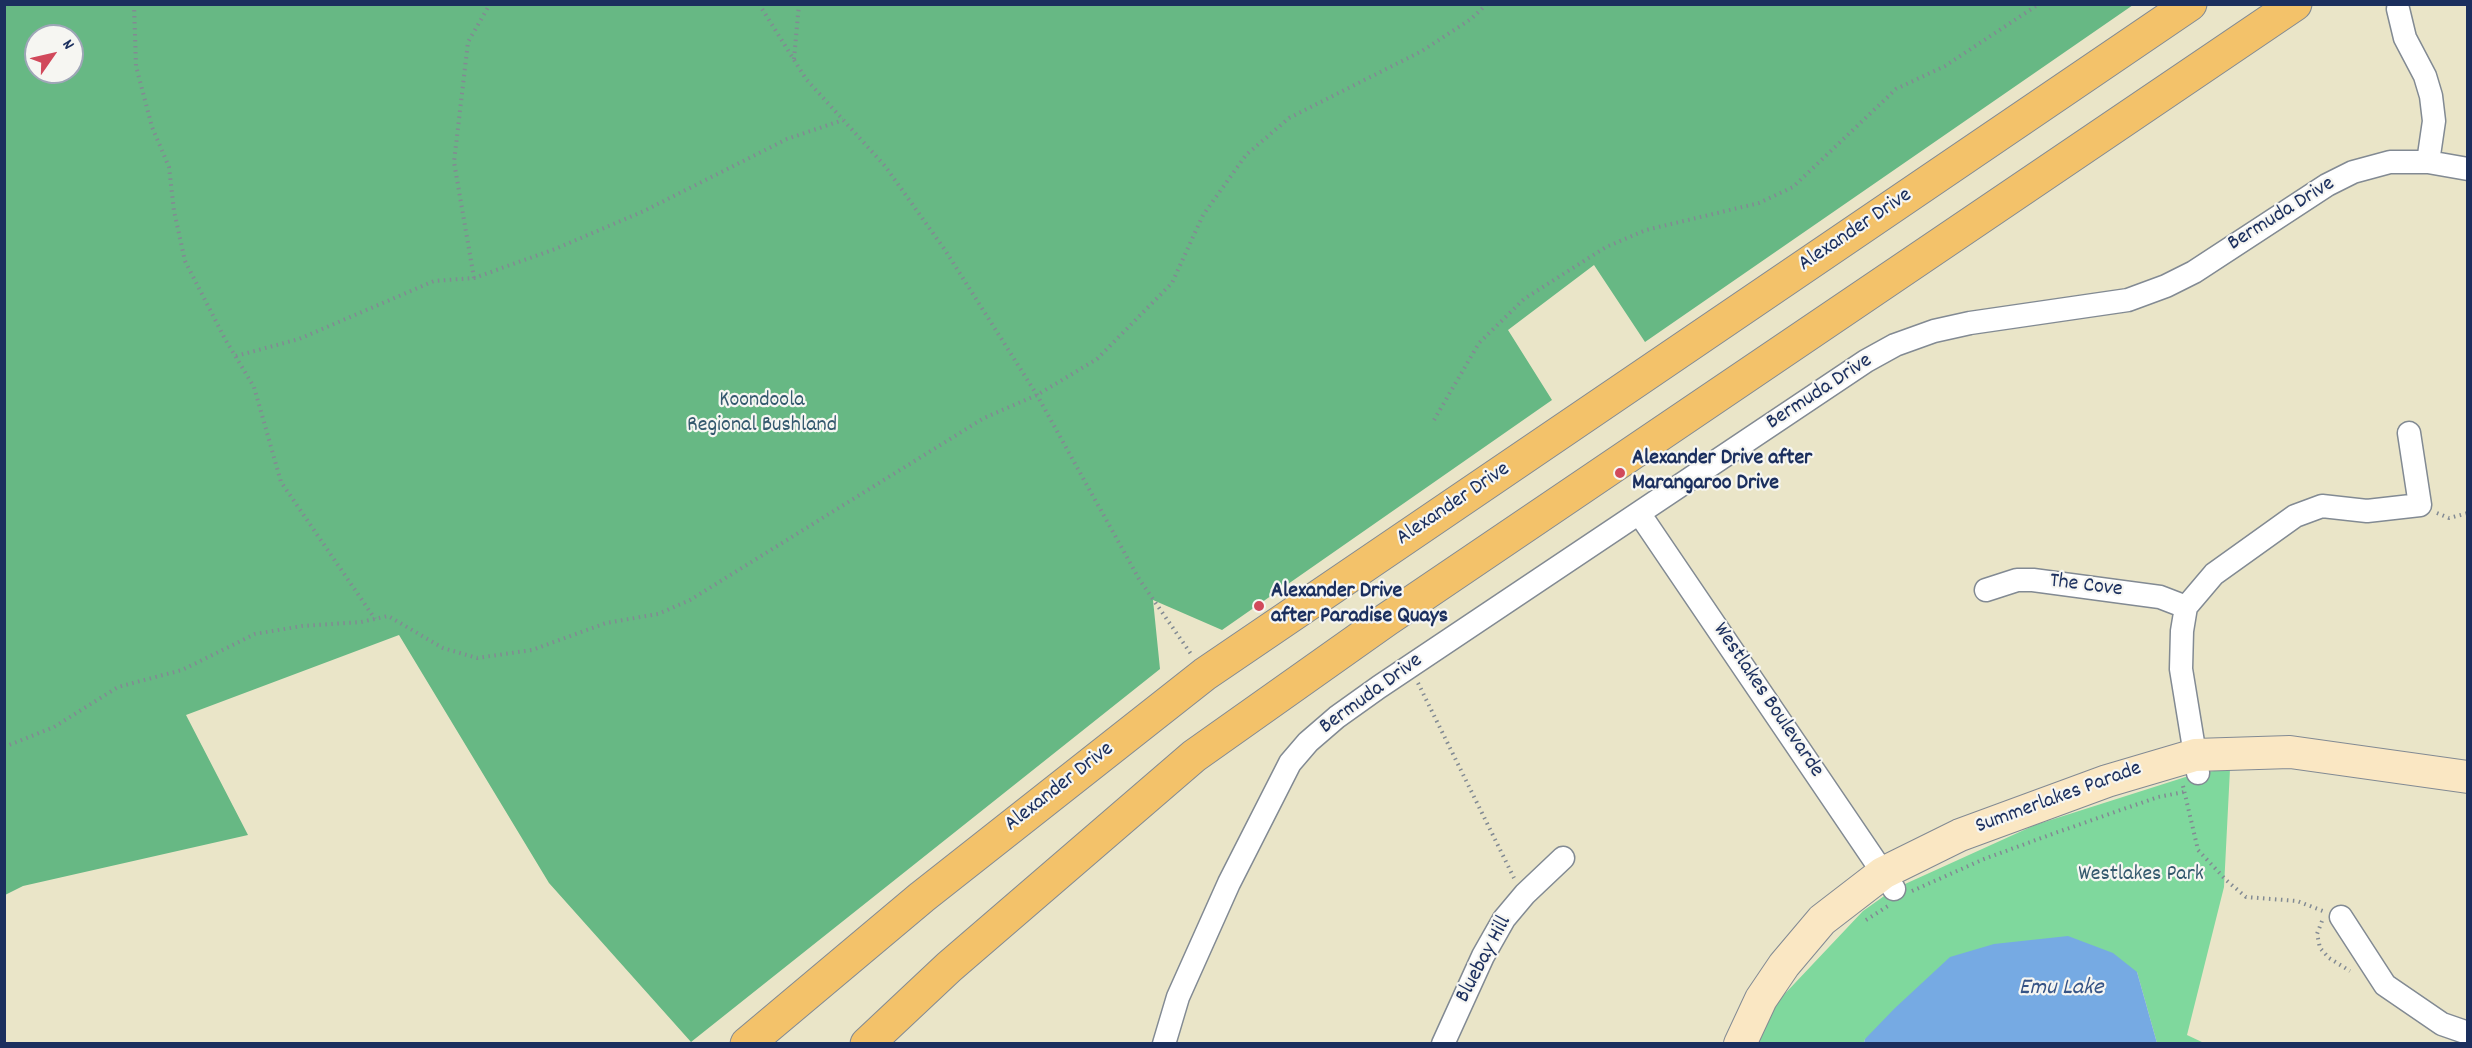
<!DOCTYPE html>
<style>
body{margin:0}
#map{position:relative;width:2472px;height:1048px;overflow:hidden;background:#eae5c8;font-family:Dekko,sans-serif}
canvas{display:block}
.frame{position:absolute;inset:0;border:6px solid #1b2f5e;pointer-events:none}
.north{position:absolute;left:24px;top:24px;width:60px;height:60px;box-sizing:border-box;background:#f6f6f2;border:2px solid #9ea6b7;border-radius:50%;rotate:56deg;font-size:16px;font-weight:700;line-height:24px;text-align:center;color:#1b2f5e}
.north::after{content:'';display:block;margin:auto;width:21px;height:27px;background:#d1495b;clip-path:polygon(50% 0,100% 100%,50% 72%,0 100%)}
</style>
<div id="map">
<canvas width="2472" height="1048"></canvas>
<div class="frame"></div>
<div class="north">N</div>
</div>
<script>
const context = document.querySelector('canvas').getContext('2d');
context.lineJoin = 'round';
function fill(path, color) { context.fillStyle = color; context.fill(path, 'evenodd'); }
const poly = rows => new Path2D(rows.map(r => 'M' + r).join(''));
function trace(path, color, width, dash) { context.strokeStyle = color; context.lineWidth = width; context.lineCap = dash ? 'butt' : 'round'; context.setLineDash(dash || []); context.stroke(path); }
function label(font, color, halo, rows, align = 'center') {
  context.font = font + ' Dekko,sans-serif'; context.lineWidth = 4.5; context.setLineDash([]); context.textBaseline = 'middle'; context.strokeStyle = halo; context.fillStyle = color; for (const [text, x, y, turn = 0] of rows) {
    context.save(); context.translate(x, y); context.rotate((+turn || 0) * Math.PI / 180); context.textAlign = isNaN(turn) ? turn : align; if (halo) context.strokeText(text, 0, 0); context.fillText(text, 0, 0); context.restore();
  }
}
const green = poly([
 [2230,769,2224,887,2187,1035,2204,1043,2157,1043,2137,972,1865,1039,1864,1043,1756,1044,1778,1001,1863,911,1894,889,2035,825,2198,773]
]);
const forest = poly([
 [5,4,2133,4,2133,5,1645,342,1594,265,1508,330,1552,400,1222,630,1153,600,1160,669,691,1042,549,883,399,635,186,715,248,835,23,886,5,895],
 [36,36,72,36,72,72,36,72]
]);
const water = poly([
 [2068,936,2113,953,2137,972,2157,1043,1864,1043,1865,1039,1895,1008,1950,957,1994,944]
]);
const path = poly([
 [134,4,136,66,152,127,169,167,174,211,185,261,225,339,254,387,281,482,375,619],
 [759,4,806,79,885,166,945,250,1037,395,1139,579,1191,654],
 [794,59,799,4],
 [474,278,454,162,468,42,490,4],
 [236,356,299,339,434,281,474,278,555,249,644,211,787,139,843,120],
 [1434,420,1479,343,1524,299,1606,247,1646,230,1759,203,1793,187,1896,89,1945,66,2039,4],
 [2437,513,2449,518,2468,513],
 [1418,683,1514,878],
 [4,747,54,727,118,687,182,670,255,634,302,626,361,622,388,616,443,648,477,658,532,650,606,623,658,614,690,600,984,418,1037,395,1097,359,1172,283,1203,215,1246,155,1289,118,1422,51,1471,19,1487,4],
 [2183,786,2198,850,2226,880,2246,897,2297,901,2323,911],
 [1912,891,1984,859,2055,833,2158,797,2184,792],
 [1866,920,1888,906],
 [2322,921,2317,934,2320,948,2329,958,2350,971]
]);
const street = poly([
 [2398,9,2405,38,2425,76,2431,96,2434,121,2428,162],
 [1639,513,1894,889],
 [1986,590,2017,580,2033,580,2160,597,2186,607],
 [2198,773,2181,669,2182,631,2186,607,2214,574,2295,516,2322,506,2367,511,2420,505,2409,433],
 [2341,917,2385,985,2442,1024,2468,1033],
 [1164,1044,1178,997,1229,883,1290,763,1308,742,1337,717,1379,687,1866,361,1895,345,1934,331,1970,323,2128,300,2166,286,2194,272,2327,185,2353,172,2390,162,2428,162,2468,169],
 [1443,1044,1483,956,1504,919,1525,894,1563,858]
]);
const secondary = poly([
 [1740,1044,1761,999,1784,965,1822,920,1883,873,1960,835,2107,781,2195,755,2290,752,2468,777]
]);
const primary = poly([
 [747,1044,922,897,1205,674,2190,4],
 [867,1044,949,967,1194,756,1386,620,2295,4]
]);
const markers = [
 [1620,473,6,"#d1495b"],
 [1259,606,6,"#d1495b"]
];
const streetNames = [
 ["Bermuda Drive",2282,215,-32],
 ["Alexander Drive",1856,231,-34],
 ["Bermuda Drive",1820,393,-33],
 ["Alexander Drive",1454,505,-34],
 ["The Cove",2086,587,7],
 ["Bermuda Drive",1372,695,-36],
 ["Westlakes Boulevarde",1767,701,56],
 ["Alexander Drive",1060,788,-38],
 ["Summerlakes Parade",2059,799,-20],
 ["Bluebay Hill",1485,960,-62]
];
const parkNames = [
 ["Koondoola",762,402],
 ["Regional Bushland",762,427],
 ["Westlakes Park",2141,876]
];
const poiNames = [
 ["Alexander Drive after",1632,460],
 ["Marangaroo Drive",1632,485],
 ["Alexander Drive",1271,593],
 ["after Paradise Quays",1271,618]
];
const waterNames = [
 ["Emu Lake",2061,990]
];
fill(green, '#7fd89d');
fill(forest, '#67b884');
fill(water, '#76aae3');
trace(street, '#828a93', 25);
trace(secondary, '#828a93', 34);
trace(primary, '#828a93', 35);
trace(path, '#828a93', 4, [1.5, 4.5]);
trace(street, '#fff', 22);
trace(secondary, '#fae7c3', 32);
trace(primary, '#f3c26a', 33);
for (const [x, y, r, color] of markers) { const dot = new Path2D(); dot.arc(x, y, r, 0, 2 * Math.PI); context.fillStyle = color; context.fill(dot); trace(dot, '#f6f6f2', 2); }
label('22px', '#1b2f5e', '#f6f6f2', streetNames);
label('22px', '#34596e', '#f6f6f2', parkNames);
label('bold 22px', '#1b2f5e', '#f6f6f2', poiNames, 'left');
label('italic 24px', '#365486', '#f6f6f2', waterNames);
</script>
